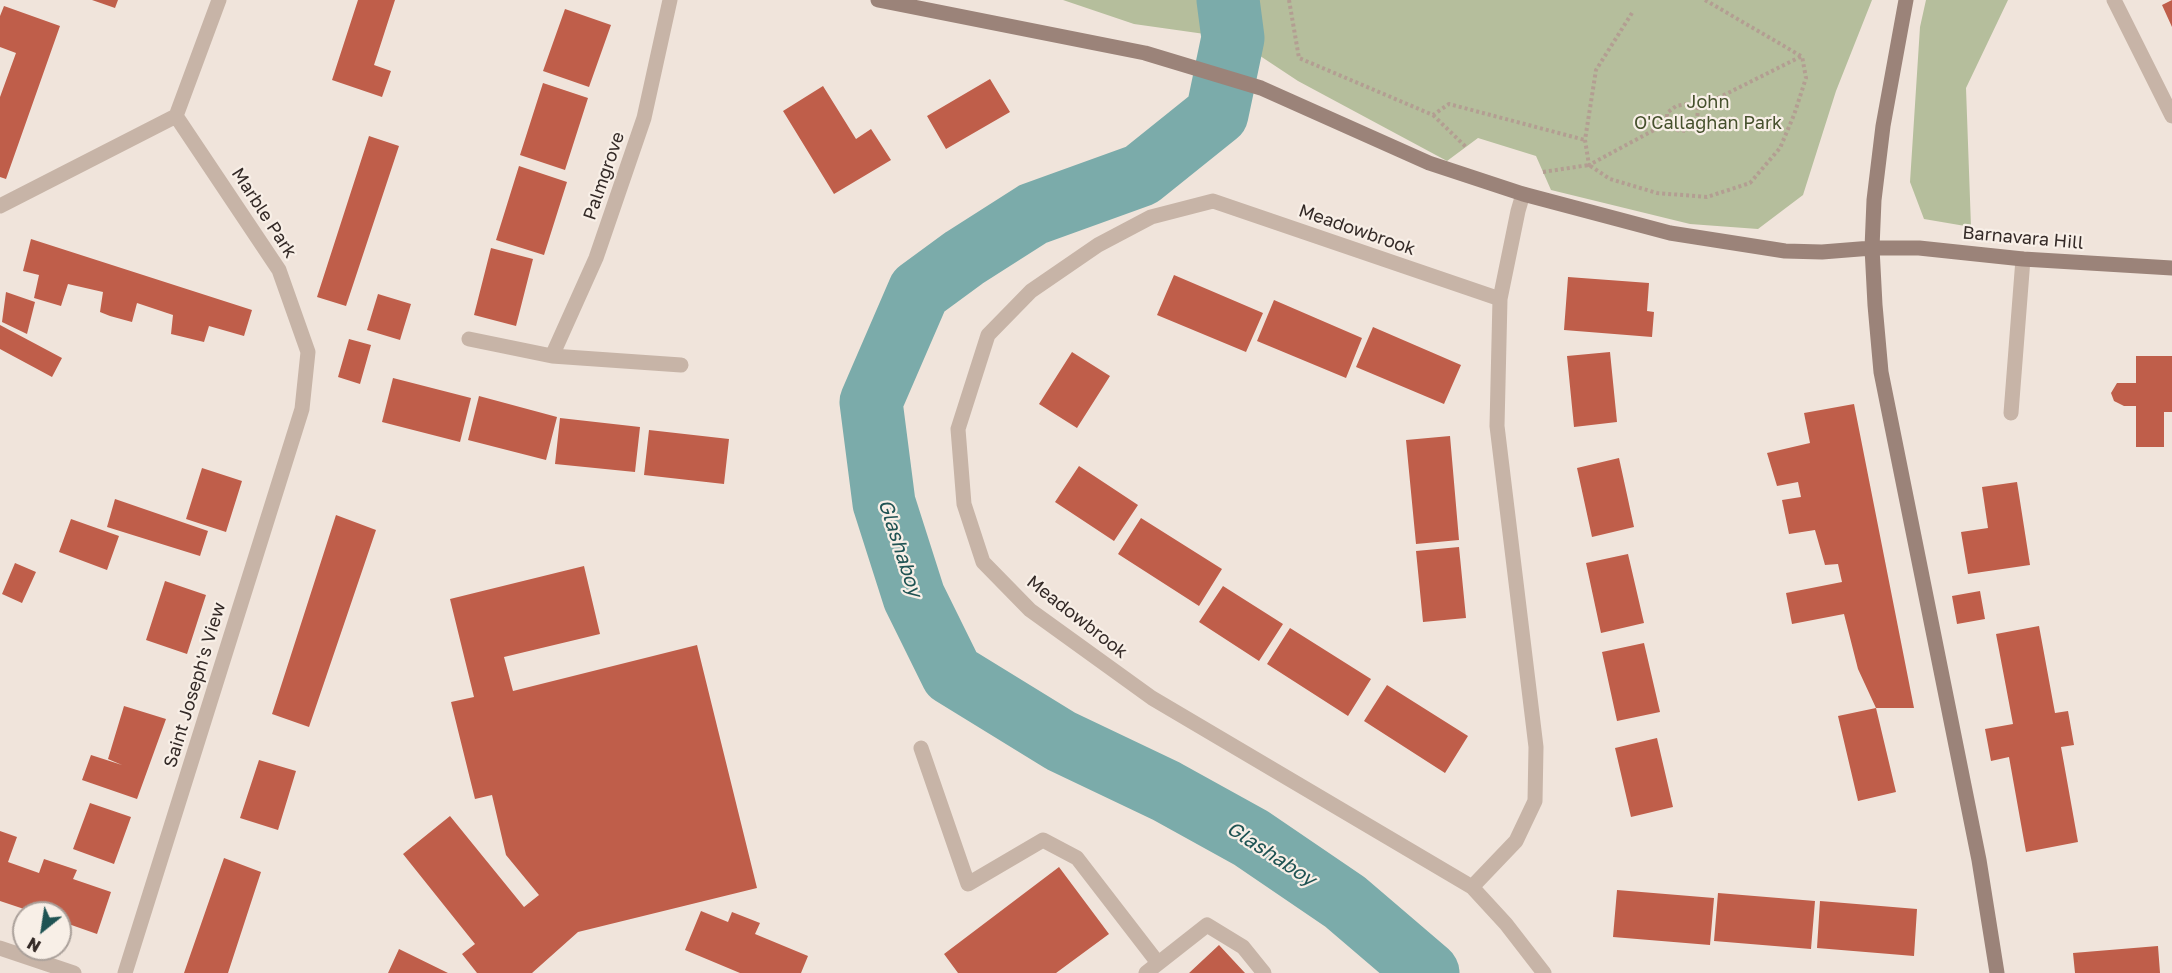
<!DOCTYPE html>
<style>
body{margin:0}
#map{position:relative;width:2172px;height:973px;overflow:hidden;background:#f0e4db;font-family:"Golos Text",sans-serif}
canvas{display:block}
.north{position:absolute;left:12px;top:901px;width:60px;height:60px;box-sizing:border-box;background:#f8efe7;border:2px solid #aaa09a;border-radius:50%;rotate:210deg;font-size:16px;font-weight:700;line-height:24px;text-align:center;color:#342a27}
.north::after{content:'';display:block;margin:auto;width:21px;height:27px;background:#1f5353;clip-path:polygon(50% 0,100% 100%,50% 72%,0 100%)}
</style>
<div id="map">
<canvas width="2172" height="973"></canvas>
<div class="north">N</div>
</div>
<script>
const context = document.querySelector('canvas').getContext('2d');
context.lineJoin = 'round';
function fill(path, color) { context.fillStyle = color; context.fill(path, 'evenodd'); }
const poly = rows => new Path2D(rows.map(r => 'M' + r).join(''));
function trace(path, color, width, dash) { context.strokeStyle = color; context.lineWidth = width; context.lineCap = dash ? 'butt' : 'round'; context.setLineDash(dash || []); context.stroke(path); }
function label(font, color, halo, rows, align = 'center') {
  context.font = font + ' "Golos Text",sans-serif'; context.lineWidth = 4.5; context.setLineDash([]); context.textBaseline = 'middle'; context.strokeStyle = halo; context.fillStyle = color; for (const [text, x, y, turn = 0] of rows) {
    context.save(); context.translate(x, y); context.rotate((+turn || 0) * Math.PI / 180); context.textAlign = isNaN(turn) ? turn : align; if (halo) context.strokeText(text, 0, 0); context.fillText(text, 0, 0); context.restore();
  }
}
const green = poly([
 [1063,0,1223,0,1232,30,1228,0,1872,0,1836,91,1803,195,1758,229,1690,224,1551,190,1536,156,1478,138,1447,161,1298,81,1233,38,1134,24],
 [1926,0,2008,0,1966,88,1971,227,1924,219,1910,182,1920,27]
]);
const river = poly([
 [1228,0,1233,38,1217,114,1141,175,1033,214,964,258,919,291,871,402,884,503,914,597,952,674,1061,741,1166,791,1251,838,1345,902,1428,973]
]);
const building = poly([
 [92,0,118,0,115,8],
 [358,0,395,0,374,65,391,71,382,97,332,80],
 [2172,0,2172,27,2162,5],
 [4,6,60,26,6,179,0,177,0,97,16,53,0,47,0,16],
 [565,9,611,25,589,87,543,71],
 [990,79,1010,112,946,149,927,116],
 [543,83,588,98,565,170,520,155],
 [823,86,856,139,871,129,891,160,834,194,783,111],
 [369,136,399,146,346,306,317,297],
 [519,166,567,182,544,255,496,240],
 [31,239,252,310,244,336,209,326,204,342,171,334,173,315,137,303,132,322,110,316,100,312,103,292,68,284,61,306,34,298,39,275,23,271],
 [491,248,533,259,516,326,474,315],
 [1174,275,1263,313,1246,352,1157,315],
 [1568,277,1649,283,1647,311,1654,312,1652,337,1564,330],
 [6,292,35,302,27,334,2,322],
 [378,294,411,304,400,340,367,330],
 [1274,300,1362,338,1346,378,1257,341],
 [0,325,62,358,52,377,0,349],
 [1373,327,1461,365,1444,404,1356,367],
 [349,339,371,345,360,384,338,377],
 [1072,352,1110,376,1077,428,1039,404],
 [1610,352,1617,422,1574,427,1567,356],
 [2136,356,2172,356,2172,412,2164,412,2164,447,2136,447,2136,406,2124,406,2114,401,2111,393,2117,383,2136,383],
 [393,378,471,398,460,442,382,422],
 [479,396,557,417,546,460,468,440],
 [1854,404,1914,708,1876,708,1896,792,1858,801,1838,716,1876,708,1858,669,1844,614,1792,624,1786,593,1842,582,1838,564,1825,565,1815,530,1789,534,1782,500,1801,497,1798,482,1777,486,1767,453,1810,443,1804,413],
 [560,418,640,427,635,472,555,464],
 [649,430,729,439,724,484,644,475],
 [1450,436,1459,540,1416,544,1406,440],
 [1619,458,1634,527,1592,537,1577,468],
 [1079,466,1138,505,1114,541,1055,502],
 [202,468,242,481,226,532,186,519],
 [2017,482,2030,565,1968,574,1961,532,1988,528,1982,487],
 [115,499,208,531,200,556,107,527],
 [336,515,376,530,309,727,272,714],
 [1141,518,1222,569,1199,606,1118,554],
 [71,519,119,536,107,570,59,552],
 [1459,547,1466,618,1423,622,1416,551],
 [1628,554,1644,623,1601,633,1586,563],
 [15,563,36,572,22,603,2,594],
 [584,566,600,634,504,657,513,691,697,645,757,888,578,932,532,973,477,973,462,954,475,944,403,854,450,816,524,907,539,895,506,855,492,795,475,799,451,702,474,697,450,599],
 [165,581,206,595,187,654,146,640],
 [1223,586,1283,624,1259,661,1199,622],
 [1980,591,1985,619,1957,624,1952,596],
 [2039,626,2055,713,2068,711,2074,745,2061,747,2078,842,2026,852,2009,757,1991,761,1985,729,2013,724,1996,634],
 [1290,628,1371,679,1348,716,1267,664],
 [1644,643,1660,712,1617,721,1602,652],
 [1387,685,1468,736,1445,773,1364,721],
 [124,706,166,719,137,799,82,780,91,755,122,765,108,759],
 [1657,738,1673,807,1631,817,1615,748],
 [259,760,296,771,278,830,240,818],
 [90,803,131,817,114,864,73,849],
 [0,831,17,837,8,862,39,873,44,859,77,870,73,879,111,892,97,934,60,921,60,913,36,913,0,901],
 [224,858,261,872,228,973,184,973],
 [1059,867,1109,934,1056,973,958,973,944,954],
 [1617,890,1714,898,1710,945,1613,937],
 [1718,893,1815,901,1811,949,1714,941],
 [1820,901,1917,909,1914,956,1817,948],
 [701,911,728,922,732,912,760,923,755,934,808,956,801,973,740,973,685,950],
 [1219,945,1245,973,1189,973],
 [2158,946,2160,973,2075,973,2073,953],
 [399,949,448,973,388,973]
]);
const path = poly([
 [1289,0,1299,58,1433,115,1449,104,1585,140],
 [1705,0,1801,56],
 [1632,13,1596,70,1585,140,1589,165,1667,123,1675,130,1687,131,1697,121,1698,108,1802,56],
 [1433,115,1467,148],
 [1667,123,1667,113,1676,106,1687,104,1698,108],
 [1543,172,1589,165,1610,179,1657,193,1707,197,1750,183,1780,148,1794,115,1806,78,1802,56]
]);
const lane = poly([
 [2011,413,2023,259],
 [921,748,968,884,1043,840,1077,858,1158,963],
 [1146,973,1207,925,1243,947,1264,973]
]);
const street = poly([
 [2114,0,2172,116],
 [176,116,219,0],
 [0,206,176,116,279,270,308,352,302,409,125,973],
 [1500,299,1213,201,1151,217,1098,245,1031,291,988,335,958,429,964,504,983,562,1030,610,1152,698,1472,887,1506,924,1544,973],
 [469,339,552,356,681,365],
 [552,356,596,258,644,118,670,0],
 [1472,887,1516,841,1535,801,1536,747,1497,426,1500,299,1518,211,1523,194],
 [0,948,74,973]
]);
const secondary = poly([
 [878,0,1145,53,1261,88,1429,163,1523,194,1670,233,1785,251,1822,252,1872,248,1919,248,2023,259,2172,268],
 [1906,0,1883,126,1874,200,1872,248,1875,305,1881,372,1979,860,1997,973]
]);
const parkNames = [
 ["John",1708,102],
 ["O'Callaghan Park",1708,123]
];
const streetNames = [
 ["Palmgrove",604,176,-71],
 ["Marble Park",264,213,57],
 ["Meadowbrook",1357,230,19],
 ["Barnavara Hill",2023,238,5],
 ["Meadowbrook",1077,617,38],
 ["Saint Joseph's View",195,685,-73]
];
const waterNames = [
 ["Glashaboy",900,548,72],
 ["Glashaboy",1271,854,33]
];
fill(green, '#b5be9c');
trace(river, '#7babaa', 63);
fill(building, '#bf5e4a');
trace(path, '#b39e92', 4, [3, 3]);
trace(lane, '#c7b4a7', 15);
trace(street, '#c7b4a7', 15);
trace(secondary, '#9b8379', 15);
label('18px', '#46512d', '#f8efe7', parkNames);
label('18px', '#342a27', '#f8efe7', streetNames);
label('italic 20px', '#1f5353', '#f8efe7', waterNames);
</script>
